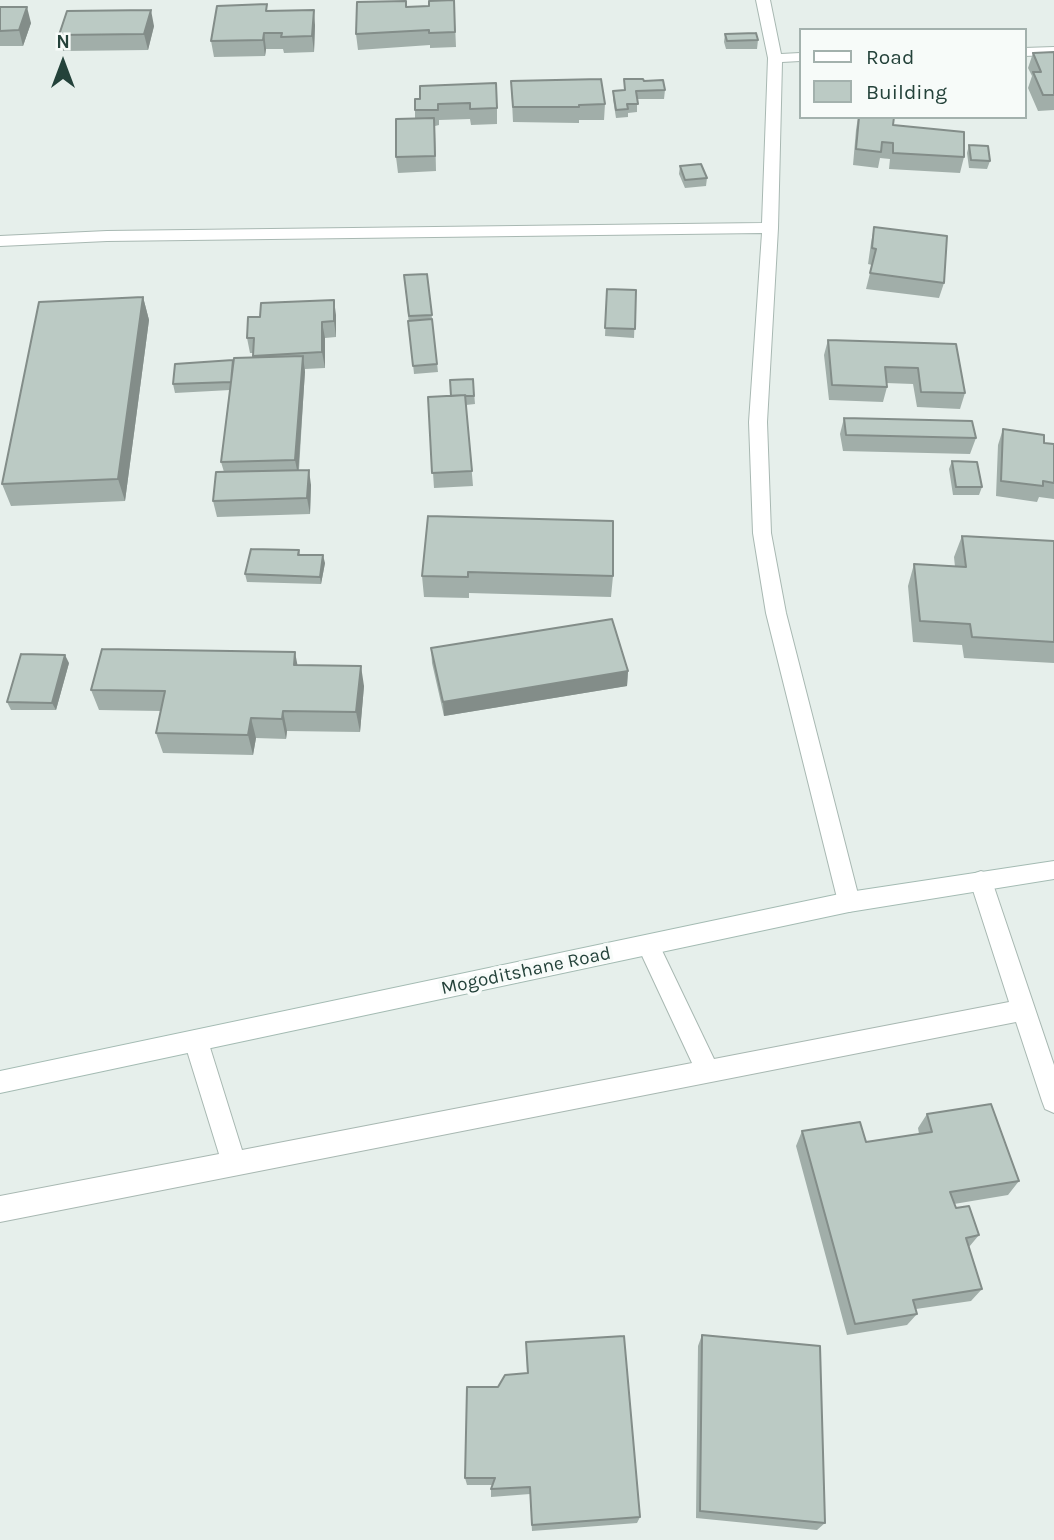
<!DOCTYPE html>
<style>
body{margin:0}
#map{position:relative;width:1054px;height:1540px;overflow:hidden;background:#e6efeb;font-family:Karla,sans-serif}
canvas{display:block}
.legend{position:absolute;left:799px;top:28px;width:228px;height:91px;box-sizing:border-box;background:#f7fbf9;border:2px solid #a3b1ad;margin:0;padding:9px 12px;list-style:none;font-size:21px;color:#24423a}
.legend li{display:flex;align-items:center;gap:14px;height:35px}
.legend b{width:35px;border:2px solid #a3b1ad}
.north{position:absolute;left:28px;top:28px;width:70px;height:70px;-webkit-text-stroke:5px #f7fbf9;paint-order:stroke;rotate:0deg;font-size:19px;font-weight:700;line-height:28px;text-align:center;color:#24423a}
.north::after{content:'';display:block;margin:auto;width:24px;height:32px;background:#24423a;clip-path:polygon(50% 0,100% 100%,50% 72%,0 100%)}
</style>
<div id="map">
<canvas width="1054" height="1540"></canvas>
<ul class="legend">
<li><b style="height:9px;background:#fff"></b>Road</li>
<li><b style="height:19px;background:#bbcac4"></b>Building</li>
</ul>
<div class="north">N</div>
</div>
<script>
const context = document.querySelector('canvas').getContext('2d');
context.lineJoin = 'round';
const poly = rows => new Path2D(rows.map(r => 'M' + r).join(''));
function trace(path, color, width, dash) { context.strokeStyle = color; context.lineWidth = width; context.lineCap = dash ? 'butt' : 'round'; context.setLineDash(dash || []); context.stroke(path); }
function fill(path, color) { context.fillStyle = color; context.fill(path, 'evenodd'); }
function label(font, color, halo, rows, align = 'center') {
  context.font = font + ' Karla,sans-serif'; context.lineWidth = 7; context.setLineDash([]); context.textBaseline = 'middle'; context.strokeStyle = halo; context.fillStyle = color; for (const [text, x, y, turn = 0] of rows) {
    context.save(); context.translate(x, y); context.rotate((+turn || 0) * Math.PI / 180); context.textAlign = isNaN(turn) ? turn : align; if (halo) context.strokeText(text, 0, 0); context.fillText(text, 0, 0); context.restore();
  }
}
const minor = poly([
 [756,0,770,0,781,54,800,53,800,61,782,62,778,228,767,422,771,533,786,613,860,902,857,909,849,912,841,909,838,902,766,613,753,533,749,422,762,233,107,241,0,246,0,236,107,231,762,223,768,58,756,0],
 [1054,47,1054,55,1024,56,1024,48,1054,47],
 [981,871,989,874,992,881,1054,1065,1054,1113,1045,1109,1042,1101,1016,1022,0,1222,0,1196,219,1154,184,1041,188,1033,196,1030,204,1033,208,1041,242,1150,692,1063,637,945,640,938,648,935,656,938,714,1059,1009,1002,970,881,973,874,981,871]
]);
const secondary = poly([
 [1054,861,1054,879,849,912,0,1093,0,1071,849,892,1054,861]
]);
const wall = poly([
 [454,0,456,47,430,48,430,45,358,50,356,34,406,7,429,6],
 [0,7,31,23,23,46,0,46],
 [268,11,315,25,314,52,284,53,283,49,266,49,265,56,214,57,211,41],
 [154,26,148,50,63,51,59,35],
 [725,34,758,40,757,49,726,49,724,42],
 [1054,52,1054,110,1038,111,1028,88,1032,76,1028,68,1033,53],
 [624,79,644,81,665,90,664,99,637,99,637,112,628,113,628,117,616,118,613,99,613,91,624,90],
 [511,81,605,104,604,120,579,120,579,123,513,122],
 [420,86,497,108,497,124,471,125,470,119,439,120,439,125,435,126,436,171,398,173,396,157,415,119,415,99,420,99],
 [858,117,893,125,964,157,960,173,889,169,890,159,880,158,878,168,853,165,856,130],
 [969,145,990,161,987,169,969,168,967,153],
 [680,166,707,178,706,186,685,188,679,174],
 [874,227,944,283,939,298,866,289,872,265,868,264,871,243],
 [427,274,438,372,414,374,404,275],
 [607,289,636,290,634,338,605,336],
 [143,297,149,320,125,501,11,506,2,484],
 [336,315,336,337,325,338,325,368,305,369,299,470,311,485,310,514,217,517,213,501,224,472,221,462,230,390,175,393,173,384,233,360,253,358,253,353,250,353,247,338],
 [828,340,956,344,965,393,960,409,917,407,913,384,886,383,887,387,883,402,829,400,824,355],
 [473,379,475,404,466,405,473,486,434,488,428,397,451,396],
 [844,418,976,438,970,454,843,451,840,434],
 [1003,429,1044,443,1054,444,1054,499,1039,497,1037,502,996,496,998,445],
 [952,461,982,487,979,495,953,495,949,469],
 [613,521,613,576,611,597,469,593,469,598,424,597,422,576],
 [962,536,1054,541,1054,663,964,658,962,645,913,642,908,586,914,564,955,567,954,557],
 [299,550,300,555,325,563,321,584,247,582,245,574],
 [431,648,628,671,627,686,444,716,432,663],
 [69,663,56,710,11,710,7,702],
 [298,665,364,686,360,732,287,731,286,739,256,738,253,755,163,753,156,733,161,711,99,710,91,690],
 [927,1114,1019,1181,1008,1195,954,1204,956,1208,979,1235,969,1247,982,1289,971,1301,916,1309,917,1314,907,1325,847,1335,796,1146,802,1131,866,1142,919,1134,918,1128],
 [702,1335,825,1523,817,1530,696,1518,698,1346],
 [526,1342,640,1517,637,1523,532,1531,530,1494,491,1497,491,1489,492,1485,467,1485,465,1478,498,1387,527,1373]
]);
const shadedWall = poly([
 [27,7,31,23,23,46,19,30],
 [151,10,154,26,148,50,144,34],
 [314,10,315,25,314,52,312,36],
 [264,33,266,49,265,56,263,40],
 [143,297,149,320,125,501,118,479],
 [334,300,336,315,336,337,334,321],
 [322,322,325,338,325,368,322,352],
 [303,356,305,372,298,475,295,460],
 [309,470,311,485,310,514,307,498],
 [323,555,325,563,321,584,320,577],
 [295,652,299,673,294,665],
 [65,655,69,663,56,710,52,703],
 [361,666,364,686,360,732,356,712],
 [628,671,627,686,444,716,443,702],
 [283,711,287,731,286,739,282,719],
 [251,718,256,738,253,755,248,735]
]);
const building = poly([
 [454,0,455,32,429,33,429,30,356,34,357,2,406,1,406,7,429,6,429,1,454,0],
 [267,4,266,11,314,10,312,36,281,37,282,33,264,33,263,40,211,41,217,6,267,4],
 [0,7,27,7,19,30,0,31,0,7],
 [151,10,144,34,59,35,67,11,151,10],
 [756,33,758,40,727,41,725,34,756,33],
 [1054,52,1054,95,1043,95,1033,72,1041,72,1033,53,1054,52],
 [601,79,605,104,579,105,579,107,513,107,511,81,601,79],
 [624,79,643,79,644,81,663,80,665,90,636,91,638,104,627,104,628,109,616,110,613,91,625,90,624,79],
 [496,83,497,108,470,109,470,103,438,104,438,110,415,110,415,99,420,99,420,86,496,83],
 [859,117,894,117,893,125,964,132,964,157,893,153,893,143,882,142,881,152,856,149,859,117],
 [434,118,435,156,396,157,396,119,434,118],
 [969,145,988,146,990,161,971,160,969,145],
 [701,164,707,178,685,180,680,166,701,164],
 [874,227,947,236,944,283,870,273,876,249,872,248,874,227],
 [427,274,432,315,409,316,404,275,427,274],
 [607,289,636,290,635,329,605,328,607,289],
 [143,297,118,479,2,484,39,302,143,297],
 [334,300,334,321,322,322,322,352,253,356,254,338,247,338,248,317,260,317,261,303,334,300],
 [432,319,437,364,413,366,408,321,432,319],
 [828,340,956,344,965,393,921,392,918,368,885,367,887,387,832,385,828,340],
 [303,356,295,460,221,462,234,358,303,356],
 [233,360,231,382,173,384,175,364,233,360],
 [473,379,474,396,466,396,465,395,451,396,450,380,473,379],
 [465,395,472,471,432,473,428,397,465,395],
 [844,418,972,421,976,438,846,435,844,418],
 [1003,429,1044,435,1044,443,1054,444,1054,483,1043,481,1043,486,1001,481,1003,429],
 [952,461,977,462,982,487,956,487,952,461],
 [309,470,307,498,213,501,216,472,309,470],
 [428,516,613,521,613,576,468,572,468,577,422,576,428,516],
 [962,536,1054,541,1054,642,972,637,970,624,920,621,914,564,966,567,962,536],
 [251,549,299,550,298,555,323,555,320,577,245,574,251,549],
 [612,619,628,671,443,702,431,648,612,619],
 [102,649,295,652,294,665,361,666,356,712,283,711,282,719,251,718,248,735,156,733,165,691,91,690,102,649],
 [21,654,65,655,52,703,7,702,21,654],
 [991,1104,1019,1181,950,1192,956,1208,969,1206,979,1235,966,1238,982,1289,913,1300,917,1314,855,1324,802,1131,860,1122,866,1142,932,1132,927,1114,991,1104],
 [702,1335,820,1346,825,1523,700,1511,702,1335],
 [624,1336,640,1517,532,1525,530,1487,491,1489,495,1478,465,1478,467,1387,498,1387,505,1375,528,1373,526,1342,624,1336]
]);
const streetNames = [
 ["Mogoditshane Road",526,971,-12]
];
trace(minor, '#a8b8b2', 2);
trace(secondary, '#a4bbb3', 2);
fill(minor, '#fff');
fill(secondary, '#fff');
fill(wall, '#a1aea9');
fill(shadedWall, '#838d89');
fill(building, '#bbcac4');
trace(building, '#838d89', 2);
label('19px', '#24423a', '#f7fbf9', streetNames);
</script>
